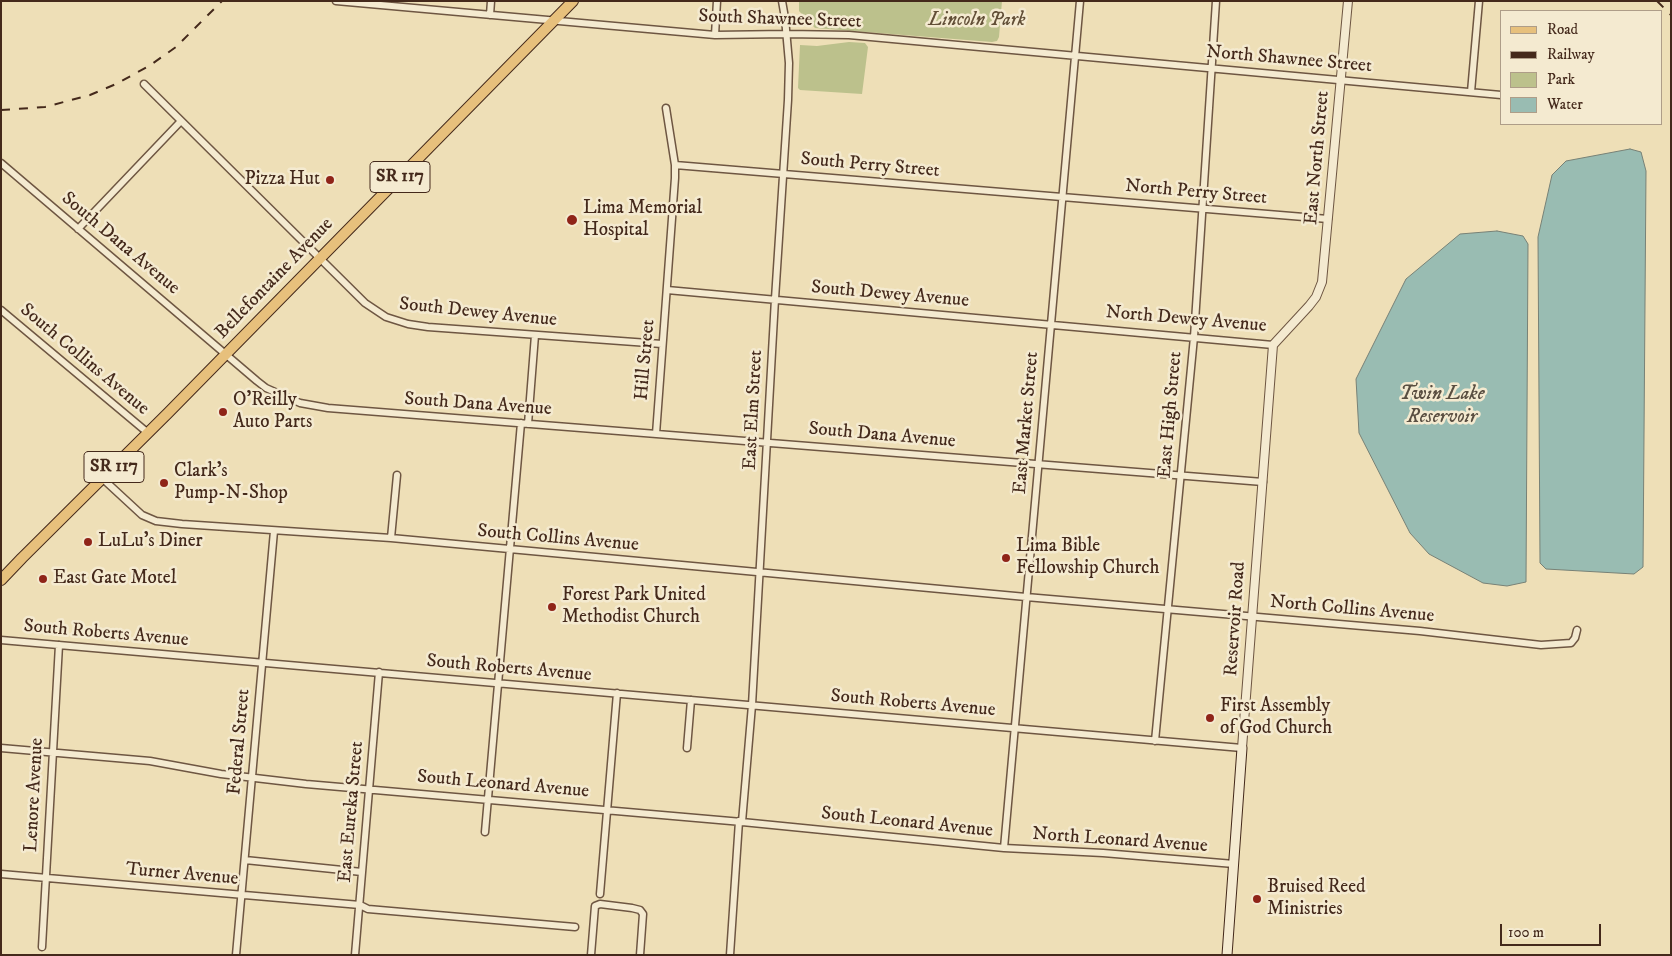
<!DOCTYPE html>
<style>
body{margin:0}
#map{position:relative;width:1672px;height:956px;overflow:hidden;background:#eedfb7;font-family:"IM FELL DW Pica",serif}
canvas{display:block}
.frame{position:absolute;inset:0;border:2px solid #44291b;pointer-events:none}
.legend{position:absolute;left:1500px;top:10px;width:162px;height:115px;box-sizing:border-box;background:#f4ead0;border:1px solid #ae9d88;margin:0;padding:6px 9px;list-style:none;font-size:15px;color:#44291b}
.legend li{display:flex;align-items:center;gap:10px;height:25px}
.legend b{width:25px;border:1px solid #ae9d88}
.scale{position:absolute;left:1500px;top:924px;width:101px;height:22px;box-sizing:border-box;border:2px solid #44291b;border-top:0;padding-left:6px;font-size:15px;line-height:18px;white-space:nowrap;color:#44291b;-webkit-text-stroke:4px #f4ead0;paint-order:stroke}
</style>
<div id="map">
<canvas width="1672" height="956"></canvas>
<div class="frame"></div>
<ul class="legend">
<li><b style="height:6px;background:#e7c07c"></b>Road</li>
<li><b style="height:6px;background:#44291b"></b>Railway</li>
<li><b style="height:14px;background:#bcc18c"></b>Park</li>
<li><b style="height:14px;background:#99bcb2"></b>Water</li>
</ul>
<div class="scale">100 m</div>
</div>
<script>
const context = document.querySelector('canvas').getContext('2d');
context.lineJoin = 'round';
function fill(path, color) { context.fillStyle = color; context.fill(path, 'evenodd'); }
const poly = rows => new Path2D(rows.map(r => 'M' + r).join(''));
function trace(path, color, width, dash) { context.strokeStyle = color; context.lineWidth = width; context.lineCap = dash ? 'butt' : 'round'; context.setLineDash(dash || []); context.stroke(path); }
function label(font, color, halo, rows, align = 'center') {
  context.font = font + ' "IM FELL DW Pica",serif'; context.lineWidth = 5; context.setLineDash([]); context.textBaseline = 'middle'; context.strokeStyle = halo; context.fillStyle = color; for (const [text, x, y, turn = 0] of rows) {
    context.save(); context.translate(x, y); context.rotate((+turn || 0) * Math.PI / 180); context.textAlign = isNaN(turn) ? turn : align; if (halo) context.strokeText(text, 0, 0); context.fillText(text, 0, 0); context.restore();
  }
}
const green = poly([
 [799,1,1002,1,999,37,997,41,992,42,815,28,799,11],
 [849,42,865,43,868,47,862,94,800,90,798,88,800,45,817,46]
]);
const water = poly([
 [1630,149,1641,152,1646,171,1643,567,1634,574,1546,569,1540,563,1538,237,1552,175,1566,161,1630,149],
 [1497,231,1523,236,1528,244,1526,582,1507,586,1483,583,1429,554,1410,533,1359,433,1356,379,1406,279,1460,234,1497,231]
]);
const minor = poly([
 [336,1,715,35,787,34,849,35,1501,95],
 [490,15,491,1],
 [715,35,717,1],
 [144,84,365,303,386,317,408,324,428,327,662,344],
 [1471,92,1479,1],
 [1,163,257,381,266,388,300,403,328,408,1263,482],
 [675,165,1328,219],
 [78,229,181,121],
 [667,290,1273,345],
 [1,310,148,433],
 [528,424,535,335],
 [656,434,675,178,675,165,666,108],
 [103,479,142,515,156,521,182,524,391,538,1026,597,1420,631,1541,645,1571,643,1575,638,1577,630],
 [391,538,397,475],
 [1,640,1242,748],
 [1155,741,1194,337,1216,1],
 [1,748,150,761,221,774,306,784,742,822,1004,848,1103,853,1234,864],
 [687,748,691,700],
 [742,822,752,705,775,299,788,100,789,63,785,18,782,1],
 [485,832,521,423],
 [1004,848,1080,1],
 [245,860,362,872],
 [1,874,360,905,368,909,575,927],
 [600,894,617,693],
 [42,947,59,645],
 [236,955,274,531],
 [355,955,379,672],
 [591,955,595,906,600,904,632,908,640,910,643,914,640,955],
 [730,955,739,821]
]);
const tertiary = poly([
 [1242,748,1273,345,1309,306,1316,297,1322,282,1348,1]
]);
const secondary = poly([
 [1227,955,1242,748]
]);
const primary = poly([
 [1,580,22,558,168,413,573,1]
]);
const rail = poly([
 [1657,1,1671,15],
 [1,110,45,107,90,95,116,84,149,66,176,47,222,1]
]);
const markers = [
 [330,180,5,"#8f2418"],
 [572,220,6,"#8f2418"],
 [223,412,5,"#8f2418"],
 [164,483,5,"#8f2418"],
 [88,542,5,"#8f2418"],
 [1006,558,5,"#8f2418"],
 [43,579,5,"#8f2418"],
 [552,607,5,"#8f2418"],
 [1210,718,5,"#8f2418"],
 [1257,899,5,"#8f2418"]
];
const shields = [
 [400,177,60],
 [114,467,60]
];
const shieldNames = [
 ["SR 117",400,177],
 ["SR 117",114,467]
];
const streetNames = [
 ["South Shawnee Street",780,20,2],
 ["North Shawnee Street",1289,60,5],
 ["East North Street",1318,158,-85],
 ["South Perry Street",870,166,5],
 ["North Perry Street",1196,193,5],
 ["South Dana Avenue",120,244,40],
 ["Bellefontaine Avenue",275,279,-46],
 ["South Dewey Avenue",890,295,5],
 ["South Dewey Avenue",478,313,6],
 ["North Dewey Avenue",1186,320,5],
 ["South Collins Avenue",84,360,40],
 ["Hill Street",646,360,-85],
 ["South Dana Avenue",478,405,4],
 ["East Elm Street",754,410,-87],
 ["East High Street",1171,415,-85],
 ["East Market Street",1027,423,-85],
 ["South Dana Avenue",882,436,5],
 ["South Collins Avenue",558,539,5],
 ["North Collins Avenue",1352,610,5],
 ["Reservoir Road",1236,619,-86],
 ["South Roberts Avenue",106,634,5],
 ["South Roberts Avenue",509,669,5],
 ["South Roberts Avenue",913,704,5],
 ["Federal Street",240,742,-85],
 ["South Leonard Avenue",503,785,5],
 ["Lenore Avenue",35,795,-87],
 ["East Eureka Street",352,812,-85],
 ["South Leonard Avenue",907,823,6],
 ["North Leonard Avenue",1120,841,4],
 ["Turner Avenue",182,875,5]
];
const parkNames = [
 ["Lincoln Park",977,21]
];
const poiNames = [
 ["Pizza Hut",320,180,"right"],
 ["Lima Memorial",583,209],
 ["Hospital",583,231],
 ["O'Reilly",233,401],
 ["Auto Parts",233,423],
 ["Clark's",174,472],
 ["Pump-N-Shop",174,494],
 ["LuLu's Diner",98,542],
 ["Lima Bible",1016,547],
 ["Fellowship Church",1016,569],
 ["East Gate Motel",53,579],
 ["Forest Park United",562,596],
 ["Methodist Church",562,618],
 ["First Assembly",1220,707],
 ["of God Church",1220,729],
 ["Bruised Reed",1267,888],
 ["Ministries",1267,910]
];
const waterNames = [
 ["Twin Lake",1442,395],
 ["Reservoir",1442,418]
];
fill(green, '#bcc18c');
fill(water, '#99bcb2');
trace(water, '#778176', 1);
trace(minor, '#6e5642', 9);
trace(tertiary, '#6e5642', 10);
trace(secondary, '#44291b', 11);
trace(primary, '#44291b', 12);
trace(minor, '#f4ead0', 6);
trace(tertiary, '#f4ead0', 8);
trace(secondary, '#f4ead0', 9);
trace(primary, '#e7c07c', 10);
trace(rail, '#44291b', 2, [9, 9]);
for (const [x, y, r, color] of markers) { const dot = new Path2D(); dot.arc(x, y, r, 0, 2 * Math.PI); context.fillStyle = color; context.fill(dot); trace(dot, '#f4ead0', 2); }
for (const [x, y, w] of shields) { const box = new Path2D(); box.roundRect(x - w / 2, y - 15.5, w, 31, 4); context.fillStyle = '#f4ead0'; context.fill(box); trace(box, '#44291b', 1); }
label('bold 18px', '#44291b', null, shieldNames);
label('19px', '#44291b', '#f4ead0', streetNames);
label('italic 19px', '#624f37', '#f4ead0', parkNames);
label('19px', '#44291b', '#f4ead0', poiNames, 'left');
label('italic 20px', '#594e41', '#f4ead0', waterNames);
</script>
